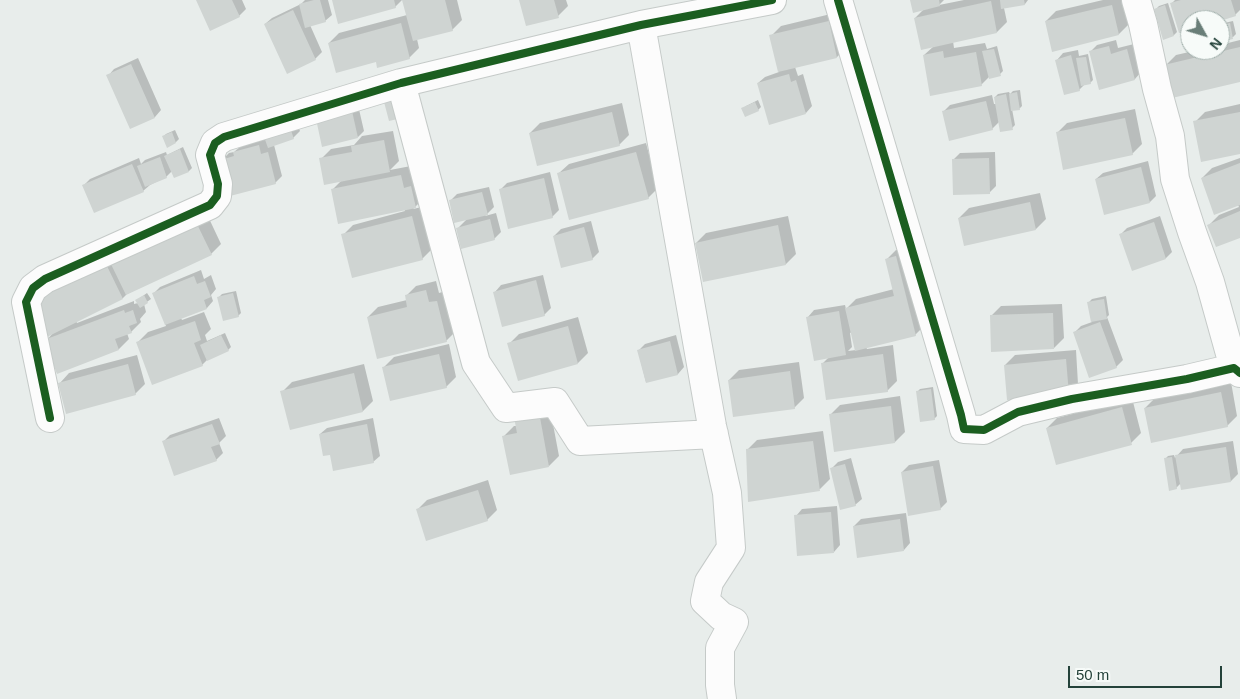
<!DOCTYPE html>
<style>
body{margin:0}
#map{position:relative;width:1240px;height:699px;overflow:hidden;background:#e8edeb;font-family:Helvetica,sans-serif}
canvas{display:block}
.north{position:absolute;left:1180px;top:10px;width:50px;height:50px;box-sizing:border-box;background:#f7fbf9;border:1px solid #a3b1ad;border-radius:50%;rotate:129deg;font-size:14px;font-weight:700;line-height:20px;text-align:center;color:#24423a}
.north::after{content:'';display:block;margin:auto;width:18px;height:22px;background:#697e78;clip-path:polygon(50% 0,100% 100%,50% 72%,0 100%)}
.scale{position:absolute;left:1068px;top:666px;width:154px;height:22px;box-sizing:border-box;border:2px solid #24423a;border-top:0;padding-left:6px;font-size:15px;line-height:18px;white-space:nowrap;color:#24423a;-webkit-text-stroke:4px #f7fbf9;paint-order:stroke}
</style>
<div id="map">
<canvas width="1240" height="699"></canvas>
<div class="north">N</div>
<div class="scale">50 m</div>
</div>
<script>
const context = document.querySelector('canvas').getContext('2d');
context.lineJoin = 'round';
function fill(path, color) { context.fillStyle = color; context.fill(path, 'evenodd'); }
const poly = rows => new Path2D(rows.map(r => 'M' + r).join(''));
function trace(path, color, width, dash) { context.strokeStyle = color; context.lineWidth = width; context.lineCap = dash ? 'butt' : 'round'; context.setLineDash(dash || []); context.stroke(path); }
const shadow = poly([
 [197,0,242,0,246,9,239,16],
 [305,0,328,0,332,15,325,21,310,25,322,52,315,59,265,24,272,18,301,4],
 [333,0,402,0,395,7],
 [404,0,457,0,462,20,452,30,417,39,419,48,409,58,377,61,329,43,339,33,407,15],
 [521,0,566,0,568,6,558,16],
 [911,0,944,0,939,5,964,0,1028,0,1025,4,1004,8,1007,22,997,32,953,41,954,48,985,43,987,49,997,46,1003,71,1000,74,989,77,981,85,924,55,934,46,915,18,925,8],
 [1103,0,1123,0,1129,24,1119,34,1053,50,1046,21,1056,11],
 [1175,0,1240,0,1240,10,1235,15,1190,20,1190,28,1171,4],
 [1168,3,1177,32,1174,35,1164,38,1156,9,1159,6],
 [839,12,847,47,837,57,795,67,798,76,803,74,812,106,806,113,758,83,765,77,779,72,771,36,781,26],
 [1233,21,1236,34,1233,37,1220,41,1220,24],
 [1116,40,1118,48,1134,44,1141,72,1135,79,1100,89,1090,52,1097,45],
 [1240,40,1240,81,1166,65,1176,55,1198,50,1220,50,1220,45],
 [1078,50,1079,56,1088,54,1093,80,1090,83,1085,84,1079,90,1057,60,1063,53],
 [138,58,161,110,155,117,131,127,108,76,114,69],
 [1020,90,1022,106,1019,109,1012,109,1015,125,1012,128,1000,121,992,129,943,112,950,105,992,95,994,104,996,104,995,97,998,94,1009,92,1010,94,1013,91],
 [758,100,761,107,758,110,743,109,746,106],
 [622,103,629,135,619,145,530,133,540,123],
 [1240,104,1240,153,1195,122,1205,112],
 [358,105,364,131,358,137,317,120],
 [1135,109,1142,144,1132,154,1057,133,1067,123],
 [294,116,300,131,293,138,274,145,282,176,275,183,222,160,229,153,234,152,241,146,266,139],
 [175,130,179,139,176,142,167,146,163,137,166,134],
 [393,131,399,161,390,170,411,166,425,197,413,209,422,207,432,249,422,259,343,235,353,225,405,211,404,209,332,190,342,180,321,159,331,149,354,145,362,136],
 [646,143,658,188,648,198,559,173,569,164],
 [183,147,192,168,189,171,174,177,172,171,166,177,150,185,143,191,84,185,90,179,139,158,141,164,145,160,166,152,167,155],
 [995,152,996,186,989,193,954,159,960,153],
 [1240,158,1240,236,1209,225,1219,215,1239,207,1238,205,1202,178,1212,168],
 [1148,161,1156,196,1150,202,1096,179,1103,173],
 [550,172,559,210,552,217,500,190,507,183],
 [489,187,494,207,485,216,496,213,501,232,494,239,458,228,467,219,450,201,457,194],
 [1040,193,1046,219,1036,229,959,218,969,208],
 [205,210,221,244,211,254,127,294,123,298,76,321,77,323,134,301,134,304,138,303,137,300,147,293,151,299,144,304,146,312,140,319,141,322,131,332,127,333,129,339,119,349,58,372,46,341,53,333,39,294],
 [788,216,796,254,786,264,704,281,696,243,706,233],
 [1160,216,1172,252,1166,258,1133,269,1121,234,1127,228],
 [591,221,599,252,592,259,554,236,561,229],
 [906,247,925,325,915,335,866,347,867,349,893,345,897,381,887,391,823,363,829,357,808,317,814,310,845,305,846,309,856,299,894,289,886,260,896,250],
 [852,332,856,350,848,351,852,347,850,333],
 [201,270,204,279,211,275,216,289,211,295,213,301,207,308,181,318,182,320,204,312,211,329,205,335,207,341,225,333,231,347,228,350,208,359,202,365,138,342,148,332,166,326,154,293,160,287],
 [543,275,551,308,544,315,495,292,501,285],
 [436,281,439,293,446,291,456,331,446,341,368,317,378,307,407,300,406,296,416,286],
 [236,291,241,313,238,316,219,297,222,294],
 [1106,296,1109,315,1107,317,1123,360,1116,367,1074,333,1081,326,1092,322,1089,302,1092,299],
 [1062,304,1064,338,1054,348,991,316,1001,306],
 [578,317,588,353,578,363,519,380,509,344,519,334],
 [676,335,684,367,678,374,646,382,638,351,645,344],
 [449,344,456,377,446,387,384,367,394,357],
 [1076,350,1078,384,1068,394,1005,365,1015,355],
 [137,355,145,384,135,394,60,383,69,373],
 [799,362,804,398,794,408,729,380,739,370],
 [364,364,373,401,363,411,282,392,292,382],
 [1231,382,1237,416,1227,426,1145,408,1155,398],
 [933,387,937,416,934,419,917,392,920,389],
 [900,396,905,432,895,442,830,415,840,405],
 [1132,398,1141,433,1131,443,1047,428,1057,418],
 [549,403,559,456,549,466,504,436,514,426,517,426],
 [219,418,226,436,219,443,223,453,216,460,164,441,170,435],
 [373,418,380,456,373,462,331,454,320,434,327,428],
 [823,431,830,479,820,489,749,500,747,450,757,440],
 [1233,441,1238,474,1231,481,1182,489,1181,483,1176,488,1165,459,1168,456,1174,455,1175,458,1183,449],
 [851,458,862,499,855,505,832,468,838,462],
 [939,460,947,502,940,509,902,472,909,465],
 [488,480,497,510,487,520,417,510,427,500],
 [837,506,840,545,834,552,796,516,802,509],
 [906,513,910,543,904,550,854,526,861,519]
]);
const building = poly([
 [196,0,232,0,240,17,210,31],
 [314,0,320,0,326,22,305,28,299,4],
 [332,0,394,0,396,8,338,24],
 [402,0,445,0,453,31,413,41],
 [519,0,554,0,559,18,526,26],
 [910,0,939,0,940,6,913,13],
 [1000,0,1024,0,1025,5,1001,9],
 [1181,0,1231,0,1236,16,1220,21,1190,20,1190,29,1179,33,1170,3],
 [991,1,997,33,921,50,914,18],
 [1112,5,1119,35,1052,52,1045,21],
 [1165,5,1174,36,1163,40,1154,9],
 [293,10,316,60,287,74,264,24],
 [829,21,837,58,778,72,769,35],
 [401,23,410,59,377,68,376,62,336,73,328,43],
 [1230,23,1233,39,1220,42,1220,26],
 [1109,46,1111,54,1127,49,1135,80,1099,90,1089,51],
 [1240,47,1240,82,1172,98,1164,65],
 [994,49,1001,76,989,79,982,51],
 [943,51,944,58,976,52,982,86,930,96,923,55],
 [1071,55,1080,91,1064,95,1055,60],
 [1086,57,1091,84,1081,86,1076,58],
 [131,64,155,118,130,129,106,75],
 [789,74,791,82,796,80,806,114,769,125,757,83],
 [1017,92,1020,110,1011,111,1009,94],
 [400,93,406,117,389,121,383,98],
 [1006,94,1013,130,1000,132,994,97],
 [986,101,993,130,949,141,942,111],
 [755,102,759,111,745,117,741,108],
 [352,111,358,138,322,147,316,119],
 [612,112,620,146,537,166,529,133],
 [1240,112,1240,154,1201,162,1193,121],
 [1125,118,1133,155,1063,170,1056,132],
 [288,122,294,139,268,148,262,131],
 [172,132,176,143,167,148,162,136],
 [384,140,390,172,324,185,319,158,352,152,351,146],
 [259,145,261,154,268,152,276,184,230,196,221,160,234,156,233,152],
 [180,149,189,172,174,178,164,156],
 [636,152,649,199,569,220,557,173],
 [160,157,167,178,145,187,137,166],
 [989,158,990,194,953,195,952,159],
 [1240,163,1240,205,1214,215,1201,178],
 [132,164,144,192,94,213,82,185],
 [1141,167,1150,203,1104,215,1095,179],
 [401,175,404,188,411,186,416,208,338,224,331,189],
 [544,178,553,218,508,229,499,189],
 [482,192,488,215,454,223,449,200],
 [1030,202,1036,230,964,246,958,218],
 [1240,211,1240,238,1216,247,1207,225],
 [412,216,423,260,352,278,341,234],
 [490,219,495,240,461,249,456,228],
 [195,220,212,255,126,295,109,260],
 [1154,222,1166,259,1132,271,1119,234],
 [778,225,786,265,703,282,695,243],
 [584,227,593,260,561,268,553,236],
 [896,256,916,336,855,351,845,308,894,296,885,259],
 [106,264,123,299,45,338,28,304],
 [194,276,197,284,205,281,211,297,204,300,207,309,165,325,152,293],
 [536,280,545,316,502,327,493,292],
 [426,290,429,302,437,301,447,342,377,359,367,317,407,307,405,295],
 [233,293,239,317,223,321,217,297],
 [144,295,148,303,140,308,135,300],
 [1104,299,1107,319,1091,322,1087,302],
 [124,310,125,313,133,310,137,323,129,326,132,333,115,339,119,350,57,374,44,340],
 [839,311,846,355,814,361,806,317],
 [1053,313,1054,349,991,352,990,315],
 [195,321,201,340,194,343,203,366,152,385,136,342],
 [1100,322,1117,368,1089,378,1073,332],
 [568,326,578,364,518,381,507,343],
 [221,335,229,351,207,361,200,345],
 [670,341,678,375,646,383,637,350],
 [439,354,447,388,390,401,382,367],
 [883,354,888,392,826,400,821,363],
 [1066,359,1069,395,1007,400,1004,365],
 [128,364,136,395,66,414,58,383],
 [790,371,795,409,733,417,728,380],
 [354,373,363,412,290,430,280,391],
 [931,389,935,420,920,422,916,391],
 [1221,392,1228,427,1151,443,1144,408],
 [891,406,895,443,834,452,829,414],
 [1122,407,1132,445,1056,465,1046,428],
 [539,412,549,467,510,475,502,436,517,433,514,417],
 [212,424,220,444,211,447,217,461,174,476,162,441],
 [367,424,374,463,333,471,330,455,323,456,319,434],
 [813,441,820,491,748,502,746,449],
 [1226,447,1231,482,1181,490,1175,455],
 [1172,457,1177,489,1169,491,1164,458],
 [845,464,856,506,840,510,830,468],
 [933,466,941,510,908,516,901,472],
 [478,490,488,521,426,541,416,509],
 [831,512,834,553,797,556,794,515],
 [900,519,904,551,857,558,853,526]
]);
const minor = poly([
 [838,0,961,415,964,429,984,430,1018,412,1072,399,1187,379,1234,368,1240,373],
 [1136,0,1143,24,1157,89,1170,136,1175,179,1192,232,1210,282,1234,368],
 [641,25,712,426,727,493,731,548,709,582,705,601,721,616,734,622,720,648,720,685,722,699],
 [401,83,476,363,506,408,555,402,580,441,714,434],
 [50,418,26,302,33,288,45,279,210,205,217,196,218,184,210,155,215,143,224,137,401,83,641,25,772,0]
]);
const cycleway = poly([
 [838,0,961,415,964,429,984,430,1018,412,1072,399,1187,379,1234,368,1240,373],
 [50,418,26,302,33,288,45,279,210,205,217,196,218,184,210,155,215,143,224,137,401,83,641,25,772,0]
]);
fill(shadow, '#0003');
fill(building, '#cfd4d2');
trace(minor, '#c5cac8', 30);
trace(minor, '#fcfcfc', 28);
trace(cycleway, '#1b5e20', 8);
</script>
